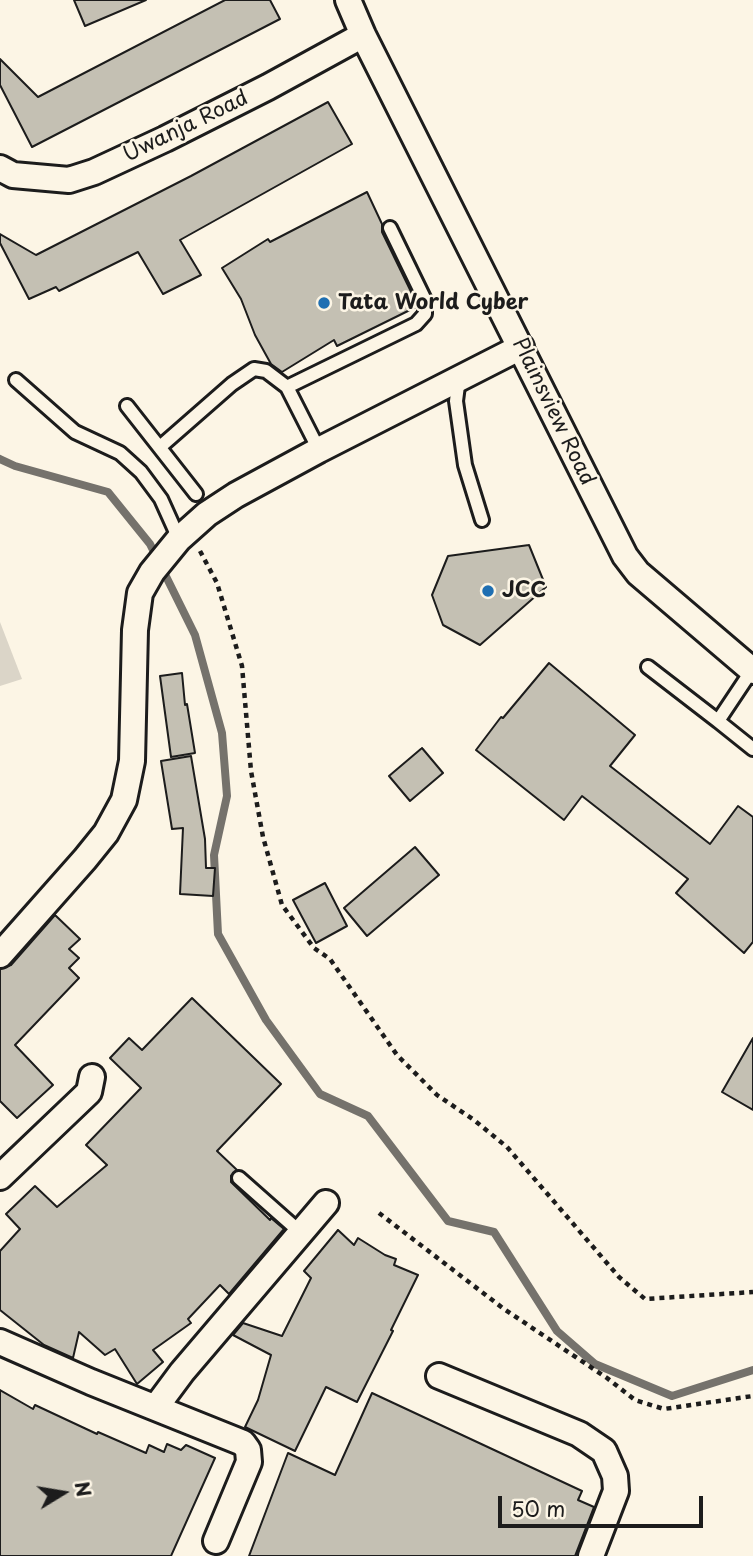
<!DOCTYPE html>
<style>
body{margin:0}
#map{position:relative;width:753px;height:1556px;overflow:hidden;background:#fcf5e5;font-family:"Playpen Sans",sans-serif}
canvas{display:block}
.north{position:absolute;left:28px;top:1458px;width:70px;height:70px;-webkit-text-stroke:5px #fcf5e5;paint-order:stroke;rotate:79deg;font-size:19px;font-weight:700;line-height:28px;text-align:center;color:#1c1c1c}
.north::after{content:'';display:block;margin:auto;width:24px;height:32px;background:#1c1c1c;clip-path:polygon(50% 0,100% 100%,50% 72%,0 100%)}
.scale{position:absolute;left:498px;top:1496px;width:205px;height:32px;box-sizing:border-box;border:4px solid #1c1c1c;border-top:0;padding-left:9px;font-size:21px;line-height:24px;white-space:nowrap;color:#1c1c1c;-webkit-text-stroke:5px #fcf5e5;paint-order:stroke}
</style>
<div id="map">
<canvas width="753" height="1556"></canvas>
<div class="north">N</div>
<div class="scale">50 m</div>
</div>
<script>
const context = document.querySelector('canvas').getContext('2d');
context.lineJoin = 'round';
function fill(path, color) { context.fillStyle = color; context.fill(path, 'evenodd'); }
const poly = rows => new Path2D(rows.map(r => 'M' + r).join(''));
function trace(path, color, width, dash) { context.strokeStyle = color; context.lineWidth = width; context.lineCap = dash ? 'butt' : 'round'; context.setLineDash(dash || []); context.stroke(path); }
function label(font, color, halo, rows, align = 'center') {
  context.font = font + ' "Playpen Sans",sans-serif'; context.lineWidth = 5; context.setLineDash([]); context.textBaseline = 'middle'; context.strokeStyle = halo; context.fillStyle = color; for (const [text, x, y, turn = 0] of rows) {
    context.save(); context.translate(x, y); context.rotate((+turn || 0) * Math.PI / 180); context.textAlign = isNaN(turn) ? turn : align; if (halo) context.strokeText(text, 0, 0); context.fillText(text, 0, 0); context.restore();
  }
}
const green = poly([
 [0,622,22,679,0,686]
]);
const stream = poly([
 [0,459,15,466,108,492,150,544,195,635,222,733,227,796,214,855,218,934,266,1020,320,1094,368,1116,448,1221,494,1232,557,1331,595,1364,672,1396,753,1370]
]);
const building = poly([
 [74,0,146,0,85,26,74,0],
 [225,0,270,0,280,19,32,147,0,85,0,59,38,97,225,0],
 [328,102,352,144,180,240,201,275,163,294,138,252,59,291,56,287,29,299,0,243,0,234,36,255,191,176,328,102],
 [367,192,382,224,382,232,416,302,416,307,337,346,334,340,282,372,271,364,255,335,241,299,222,268,268,239,270,242,367,192],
 [529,545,546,587,480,645,443,625,432,595,448,556,529,545],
 [549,663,635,735,610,766,710,844,738,806,753,817,753,942,744,953,676,893,688,879,582,796,564,820,476,750,501,717,503,718,549,663],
 [182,673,185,705,187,704,195,753,171,757,160,676,182,673],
 [422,748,443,773,410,801,389,776,422,748],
 [191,756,205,839,206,868,215,868,213,896,180,894,183,828,172,829,161,761,191,756],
 [415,847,439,875,367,936,344,908,415,847],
 [325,883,347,926,316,943,293,900,325,883],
 [55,915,80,939,69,949,79,958,69,968,79,978,15,1045,53,1085,17,1118,0,1101,0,969,11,965,55,915],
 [192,998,281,1084,217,1151,237,1170,231,1176,231,1182,270,1220,271,1218,284,1229,229,1294,220,1285,188,1319,191,1323,153,1350,163,1362,137,1384,115,1349,105,1355,79,1332,73,1358,44,1345,0,1310,0,1251,20,1229,6,1214,35,1186,57,1207,107,1165,86,1145,141,1088,110,1058,129,1038,142,1050,192,998],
 [753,1038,753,1110,722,1092,753,1038],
 [338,1230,354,1245,358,1238,385,1255,396,1259,394,1265,418,1275,391,1330,393,1331,357,1402,326,1387,295,1451,245,1427,258,1400,271,1355,233,1335,243,1323,282,1336,311,1278,304,1271,338,1230],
 [0,1390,33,1409,35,1405,97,1434,98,1432,146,1453,149,1445,164,1452,167,1444,181,1450,186,1445,215,1458,171,1556,0,1556,0,1390],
 [372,1393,582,1491,578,1500,594,1507,575,1556,249,1556,288,1453,335,1475,372,1393]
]);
const path = poly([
 [200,551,217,583,242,666,251,771,263,837,282,905,314,948,330,959,397,1055,437,1095,474,1120,507,1147,619,1277,645,1299,753,1292],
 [379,1213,504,1309,607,1378,635,1400,664,1409,753,1396]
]);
const lane = poly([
 [459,378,456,401,465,465,482,520],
 [16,380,75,432,120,453,141,472,161,499,179,539],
 [127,406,196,494],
 [160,447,232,384,254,369,266,371,287,387],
 [319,450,287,387,416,324,425,314,425,300,390,228],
 [648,667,718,721],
 [752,670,718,721,753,749],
 [239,1178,300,1232]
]);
const street = poly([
 [348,0,363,35,625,556,638,573,753,671],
 [0,168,13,175,69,180,94,172,165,139,268,87,363,35],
 [0,955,85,859,106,833,124,800,132,761,135,630,140,593,152,572,179,539,207,514,236,495,319,450,521,347],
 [0,1177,89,1092,92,1077],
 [0,1342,91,1382,243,1443,248,1450,249,1462,216,1541],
 [439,1376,579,1434,604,1451,615,1476,616,1491,591,1556],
 [156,1407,182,1372,326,1203]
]);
const markers = [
 [324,303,7,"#1f6fb2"],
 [488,591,7,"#1f6fb2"]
];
const streetNames = [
 ["Uwanja Road",186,127,-26],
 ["Plainsview Road",553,412,64]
];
const poiNames = [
 ["Tata World Cyber",338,303],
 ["JCC",502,591]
];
fill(green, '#dbd5c8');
trace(stream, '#75726c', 8);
fill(building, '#c4c0b3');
trace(building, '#1c1c1c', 2);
trace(lane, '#1c1c1c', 18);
trace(street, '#1c1c1c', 30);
trace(path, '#1c1c1c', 4.5, [5, 5]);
trace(lane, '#fcf5e5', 12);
trace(street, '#fcf5e5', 24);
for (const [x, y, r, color] of markers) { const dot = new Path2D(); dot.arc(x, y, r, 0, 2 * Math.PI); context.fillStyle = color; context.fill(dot); trace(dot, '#fcf5e5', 2.5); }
label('21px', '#1c1c1c', '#fcf5e5', streetNames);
label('bold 21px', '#1c1c1c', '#fcf5e5', poiNames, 'left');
</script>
